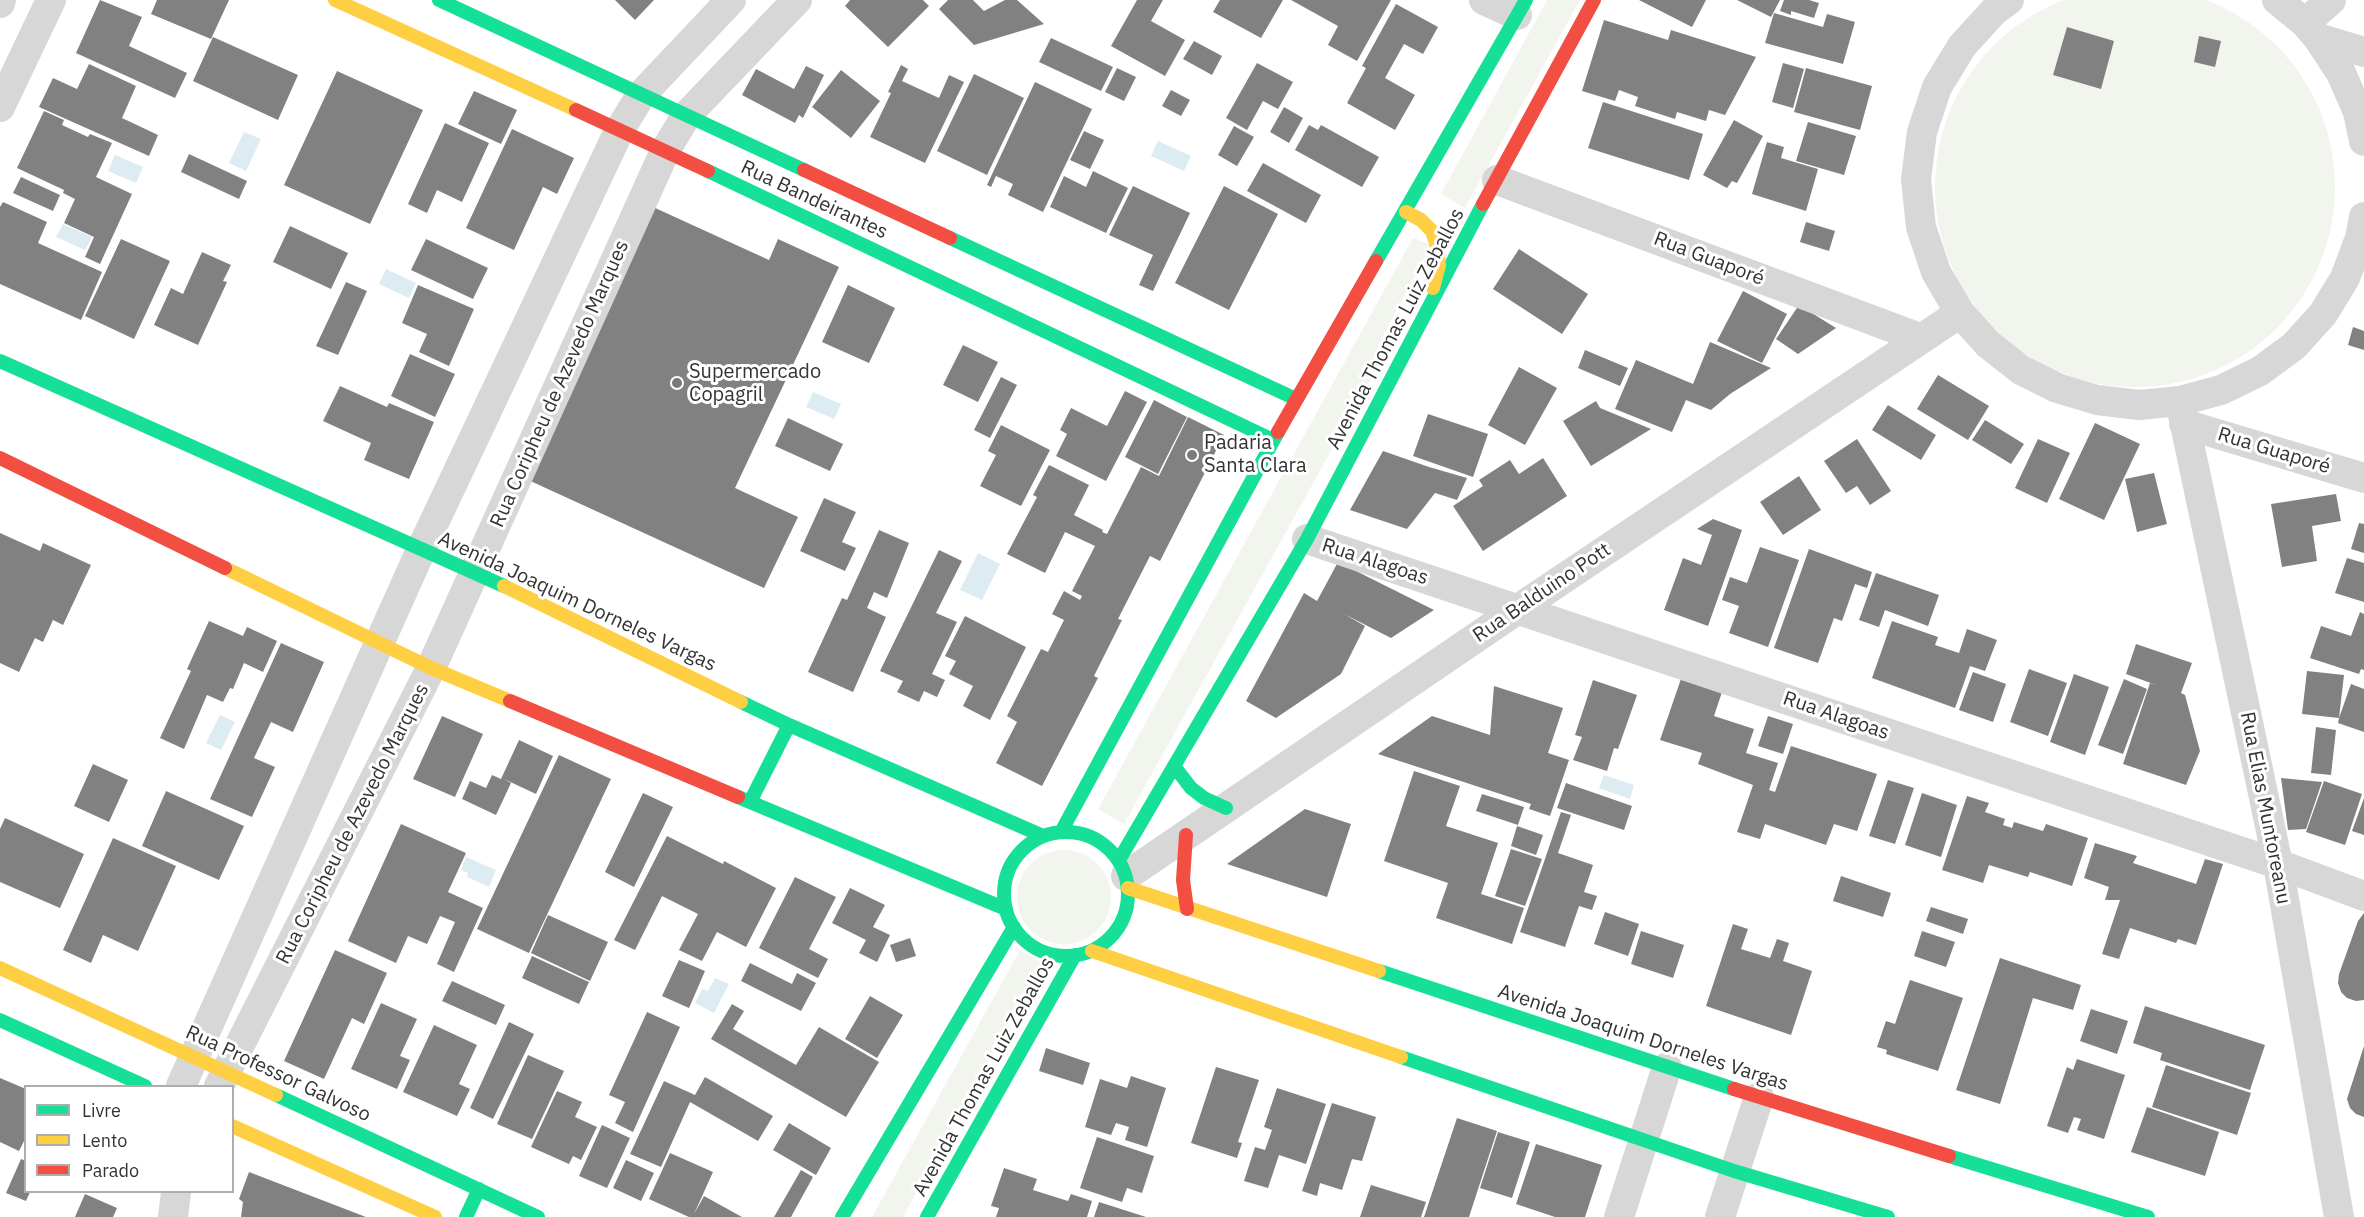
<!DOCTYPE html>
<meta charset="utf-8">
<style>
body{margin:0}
#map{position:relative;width:2364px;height:1217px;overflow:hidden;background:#fff;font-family:"IBM Plex Sans",sans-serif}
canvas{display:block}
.legend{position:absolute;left:24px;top:1085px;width:210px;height:108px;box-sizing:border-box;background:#fff;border:2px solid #adadad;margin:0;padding:8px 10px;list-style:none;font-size:18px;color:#333}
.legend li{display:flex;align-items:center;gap:12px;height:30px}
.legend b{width:30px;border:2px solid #adadad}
</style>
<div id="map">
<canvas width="2364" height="1217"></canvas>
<ul class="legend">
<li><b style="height:8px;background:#16e098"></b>Livre</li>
<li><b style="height:8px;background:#ffcf43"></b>Lento</li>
<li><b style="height:8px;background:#f24e42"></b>Parado</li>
</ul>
</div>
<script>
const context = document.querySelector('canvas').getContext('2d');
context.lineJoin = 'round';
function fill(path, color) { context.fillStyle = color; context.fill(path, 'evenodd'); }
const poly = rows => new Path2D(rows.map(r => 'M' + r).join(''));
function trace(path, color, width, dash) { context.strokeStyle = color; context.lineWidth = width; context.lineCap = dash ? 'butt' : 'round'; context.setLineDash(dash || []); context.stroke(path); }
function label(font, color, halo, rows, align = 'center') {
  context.font = font + ' "IBM Plex Sans",sans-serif'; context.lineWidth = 6; context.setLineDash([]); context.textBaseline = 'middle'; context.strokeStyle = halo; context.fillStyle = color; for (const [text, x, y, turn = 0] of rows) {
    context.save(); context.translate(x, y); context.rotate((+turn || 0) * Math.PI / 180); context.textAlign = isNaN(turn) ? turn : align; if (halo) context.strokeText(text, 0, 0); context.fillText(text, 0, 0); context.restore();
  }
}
const green = poly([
 '1935 187a200 200 0 1 1 400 0a200 200 0 1 1-400 0Z',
 [1547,0,1580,0,1465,208,1441,194],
 [1413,238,1431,245,1384,334,1387,350,1124,824,1098,809],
 '1017 897a47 47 0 1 1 94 0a47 47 0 1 1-94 0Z',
 [1020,950,1043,963,903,1217,872,1217]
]);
const water = poly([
 [244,132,261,139,246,171,229,163],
 [1158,141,1191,156,1184,171,1151,156],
 [115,155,143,167,136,183,108,171],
 [63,224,92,237,85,250,56,237],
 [386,269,416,283,409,298,379,284],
 [813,392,841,404,834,419,806,407],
 [978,553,1000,564,982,600,960,590],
 [220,715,235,722,221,750,206,743],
 [1604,775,1634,785,1630,799,1599,788],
 [466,857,496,870,489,887,467,877,468,873,461,870],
 [715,978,729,984,714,1013,695,1003,702,989,708,991]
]);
const building = poly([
 [100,0,142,17,129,46,187,73,175,98,76,53],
 [157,0,229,0,211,39,151,14],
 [615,0,654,0,635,20],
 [850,0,923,0,929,6,888,47,845,6],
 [948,0,973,0,984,11,1005,0,1017,0,1044,24,974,45,939,9],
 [1137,0,1163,0,1151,21,1185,40,1165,76,1111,46],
 [1220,0,1283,0,1261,38,1213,12],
 [1291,0,1391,0,1357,61,1328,45,1338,26],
 [1639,0,1706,0,1692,27],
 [1737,0,1780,0,1771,17],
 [1784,0,1809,0,1819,3,1814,18,1791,11,1791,15,1780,11],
 [1396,4,1438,27,1423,54,1404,44,1385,78,1415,95,1395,130,1347,103,1366,68,1362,66],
 [1774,13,1823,27,1827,14,1855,22,1843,64,1765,43],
 [1604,20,1668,40,1671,30,1756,57,1725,115,1709,110,1706,121,1677,112,1675,119,1635,106,1638,97,1619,90,1615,101,1582,91],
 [2067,27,2114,41,2101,89,2053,75],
 [2199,36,2221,41,2215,67,2194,62],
 [213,37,298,75,278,120,193,81],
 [1051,38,1113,67,1101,91,1039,62],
 [1194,41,1222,56,1212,75,1183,59],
 [1257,63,1293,82,1278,109,1263,101,1247,130,1226,118],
 [1783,63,1804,69,1793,108,1772,102],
 [89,64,136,86,122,118,158,135,149,156,39,107,53,78,77,89],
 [901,65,908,69,902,81,939,98,949,75,964,82,925,163,870,137,891,93,888,92],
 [806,66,824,75,803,118,799,115,795,123,742,95,756,69,794,89],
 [1117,68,1136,77,1124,101,1105,92],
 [1806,68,1872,86,1860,130,1794,112],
 [841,70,880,101,851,138,812,107],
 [337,71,423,110,370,224,284,185],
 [974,74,1024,98,987,175,937,151],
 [1035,82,1092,109,1043,212,1008,195,1013,184,996,176,991,187,987,185],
 [1171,90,1190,100,1181,116,1162,106],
 [474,91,517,110,501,144,458,124],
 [1603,102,1703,134,1689,180,1588,148],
 [1284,107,1303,118,1289,143,1270,132],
 [44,111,64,120,62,125,88,137,90,134,112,143,96,177,132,194,100,264,85,257,94,237,64,223,75,199,63,193,64,190,17,168],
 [1734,120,1763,136,1737,183,1732,181,1727,188,1703,175],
 [1808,122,1856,136,1844,175,1796,161],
 [445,123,489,143,462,202,437,190,427,213,408,204],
 [1309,125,1318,130,1321,125,1379,157,1362,187,1295,150],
 [1234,126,1254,137,1237,166,1218,155],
 [512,129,574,158,557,194,543,187,514,250,466,228],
 [1084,131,1104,140,1090,169,1070,160],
 [1767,142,1784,147,1781,158,1818,169,1806,211,1752,194],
 [189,154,247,181,239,199,181,172],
 [1263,163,1321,195,1306,223,1247,191],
 [1093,171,1128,188,1106,233,1050,207,1064,176,1086,187],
 [21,177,60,195,53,211,13,193],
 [1133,186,1190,213,1153,291,1139,285,1153,255,1109,235],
 [1224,186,1278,214,1229,310,1175,283],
 [3,202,47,222,38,243,102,272,81,320,0,284,0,207],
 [653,207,769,260,778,239,839,267,735,488,798,517,764,588,526,479],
 [1806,222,1835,231,1829,251,1800,242],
 [290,226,348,253,331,289,273,262],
 [121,239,170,261,134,339,85,316],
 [426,239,488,268,473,299,411,270],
 [1519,249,1588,294,1562,334,1493,289],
 [202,252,231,265,223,281,227,282,198,345,154,325,171,288,183,294],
 [346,282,367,291,338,355,316,346],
 [418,285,474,309,449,366,419,352,427,334,402,323],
 [848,285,895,308,869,363,822,342],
 [1743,291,1787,314,1762,363,1717,341],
 [1799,305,1836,328,1798,354,1776,339],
 [2353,327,2364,331,2364,350,2348,345],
 [1710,342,1771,368,1730,394,1711,410,1686,400,1672,432,1615,409,1636,360,1693,384],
 [963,345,998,362,978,402,943,385],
 [1585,350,1628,368,1620,386,1578,368],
 [410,354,455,374,435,417,391,396],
 [1519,367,1557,388,1525,445,1488,425],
 [1938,375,1989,406,1968,440,1917,409],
 [1001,377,1017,385,990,438,974,430],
 [340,386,387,407,389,403,434,422,409,479,364,460,371,443,323,421],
 [1125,391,1147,402,1106,481,1056,456,1067,434,1060,430,1071,408,1107,426],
 [1154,400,1187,417,1158,474,1125,457],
 [1596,401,1600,408,1651,429,1591,466,1563,421],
 [1888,405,1936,435,1921,460,1872,430],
 [1428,414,1488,434,1473,477,1413,456],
 [1188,417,1224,435,1160,561,1150,556,1118,619,1122,620,1094,676,1098,678,1042,786,996,763,1017,722,1007,716,1041,649,1048,652,1064,620,1052,614,1064,591,1080,600,1082,596,1072,591,1095,546,1065,532,1045,573,1007,554,1037,497,1033,495,1049,465,1089,485,1074,515,1103,530,1102,532,1107,534,1141,467,1159,476],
 [788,418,843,444,830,471,775,446],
 [1985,420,2024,444,2011,464,1972,440],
 [2095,423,2140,444,2104,520,2059,499],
 [1001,425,1050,450,1021,506,980,486,996,455,988,451],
 [1857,439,1891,491,1870,505,1857,486,1846,493,1824,461],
 [2038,439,2070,453,2047,503,2015,488],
 [1383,451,1429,467,1467,478,1457,500,1435,493,1407,529,1350,510],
 [1543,458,1567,496,1483,551,1453,506,1483,486,1479,480,1510,460,1519,474],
 [2154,473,2167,524,2137,532,2125,479],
 [1799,476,1821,510,1783,535,1760,502],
 [2336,494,2341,521,2312,526,2317,561,2282,567,2271,504],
 [824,498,856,512,842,542,856,548,845,571,800,551],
 [1713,519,1742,530,1708,626,1664,610,1683,558,1701,565,1712,535,1697,529],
 [2359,523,2364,524,2364,553,2351,549],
 [879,530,909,543,887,598,874,592,867,608,886,617,853,692,808,672,842,598,847,600],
 [0,533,40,551,43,543,91,565,63,625,53,620,43,642,35,638,19,672,0,663],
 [1760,547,1799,560,1768,647,1729,633,1739,606,1722,600,1730,577,1747,583],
 [1809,549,1872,572,1867,588,1855,584,1842,621,1834,618,1818,663,1774,648],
 [939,550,962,561,936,613,957,622,932,674,945,680,937,697,924,691,919,702,897,692,903,681,880,671],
 [2347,558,2364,563,2364,602,2335,593],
 [1338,562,1434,610,1391,638,1344,614,1365,626,1341,674,1276,718,1246,701,1304,593,1317,601],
 [1876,573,1939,595,1928,626,1885,610,1879,627,1859,620],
 [2360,612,2364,614,2364,670,2361,669,2359,674,2310,658,2321,626,2351,636],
 [965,616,1026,647,990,720,963,706,973,686,949,674,956,661,945,656],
 [209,621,243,636,247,627,277,641,263,672,244,663,233,689,230,688,223,702,207,695,184,749,160,738,191,671,187,669],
 [1892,621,1938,637,1935,645,1959,653,1967,629,1997,640,1985,671,1970,666,1955,708,1872,678],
 [281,643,324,662,293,732,271,722,254,758,275,767,252,817,210,799],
 [2136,644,2192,663,2181,693,2185,695,2200,751,2186,785,2123,764,2150,683,2159,686,2126,674],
 [2029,669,2067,683,2048,736,2010,722],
 [2307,671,2344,675,2339,718,2351,684,2364,689,2364,732,2338,723,2339,718,2302,714],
 [1973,672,2006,684,1993,722,1959,710],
 [1683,673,1724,686,1714,716,1754,729,1746,753,1778,763,1769,790,1775,792,1791,746,1877,774,1857,831,1834,824,1826,845,1765,824,1760,839,1737,832,1753,785,1698,764,1702,753,1660,740],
 [2074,674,2109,687,2085,755,2050,742],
 [2124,679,2147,689,2123,754,2098,745],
 [1593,680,1637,695,1618,749,1614,748,1607,771,1573,760,1582,737,1575,735],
 [1494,686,1563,708,1548,753,1569,760,1550,816,1529,809,1531,804,1378,754,1432,716,1490,735],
 [442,716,483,734,455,797,413,779],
 [1768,716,1793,724,1783,754,1758,746],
 [2316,727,2336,730,2331,775,2311,773],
 [519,740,553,756,536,794,504,779,511,783,496,815,462,799,470,781,486,788,492,775,501,779],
 [559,755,611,779,529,953,477,929],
 [93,764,128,780,109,822,74,806],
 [1414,771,1460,786,1446,826,1498,843,1481,894,1524,908,1512,944,1436,918,1448,883,1384,861],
 [2281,778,2322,782,2306,829,2288,830],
 [1888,780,1914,788,1895,844,1869,836],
 [2324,781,2362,794,2345,845,2306,832],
 [1566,783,1632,806,1624,830,1557,808],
 [166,791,244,826,219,880,142,846],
 [643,793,673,807,634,887,605,872],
 [1922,793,1957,805,1941,857,1905,845],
 [1482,794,1524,807,1518,825,1476,811],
 [1967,796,1989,803,1985,812,2005,819,2003,825,2012,828,2014,822,2043,831,2046,824,2088,838,2072,886,2030,872,2028,877,1989,865,1983,883,1942,870],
 [2364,798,2364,835,2352,831],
 [1305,809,1351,824,1327,897,1227,864],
 [1561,812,1571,815,1558,853,1593,865,1584,892,1597,896,1592,910,1579,906,1565,947,1520,932],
 [5,818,84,854,60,908,0,882,0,829],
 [401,824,466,853,448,892,483,908,454,972,437,964,455,922,440,916,427,944,408,936,396,963,348,941],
 [1517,826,1543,835,1536,855,1511,846],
 [667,836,723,864,724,861,776,888,746,947,717,932,702,961,679,950,698,914,662,896,635,950,614,940],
 [113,838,176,866,138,951,103,935,91,963,63,950],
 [2095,843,2137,856,2133,863,2196,884,2205,859,2223,864,2196,945,2178,939,2176,943,2130,928,2119,959,2102,954,2120,900,2105,900,2109,887,2084,878],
 [1511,849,1542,859,1525,906,1495,896],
 [1841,876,1891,893,1883,917,1833,901],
 [795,877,836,897,809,949,828,959,818,978,759,948],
 [850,888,885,905,873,927,890,935,877,962,859,953,866,940,832,923],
 [1931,907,1968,919,1963,934,1926,921],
 [1605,912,1639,924,1628,956,1594,944],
 [2364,913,2364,1000,2356,1001,2347,998,2341,992,2338,983,2339,974,2358,921],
 [548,915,608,942,590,981,531,953],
 [1733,924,1748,929,1741,949,1770,958,1777,939,1789,943,1783,961,1812,971,1791,1035,1706,1006],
 [1641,931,1684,945,1673,978,1631,964],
 [1922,931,1955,942,1946,967,1914,956],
 [910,938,916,956,896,962,890,945],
 [335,950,387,973,364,1024,352,1018,324,1079,284,1061],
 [532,956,589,982,579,1004,522,978],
 [2000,958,2081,985,2073,1010,2033,998,2000,1104,1956,1090],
 [679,960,705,971,689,1008,662,996],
 [750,963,792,984,797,973,816,983,801,1011,741,981],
 [1910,980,1963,998,1938,1071,1886,1054,1887,1050,1877,1047,1886,1021,1895,1024],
 [452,981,505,1005,496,1025,442,1001],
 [870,996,903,1015,877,1058,845,1039],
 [381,1003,417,1019,400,1056,410,1060,397,1089,351,1069],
 [732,1004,744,1011,733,1029,796,1065,819,1027,879,1062,846,1117,711,1039],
 [2145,1006,2265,1045,2250,1090,2160,1060,2162,1053,2133,1043],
 [2091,1009,2128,1021,2117,1054,2080,1041],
 [647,1012,680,1027,633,1132,615,1123,625,1102,609,1095],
 [509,1022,534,1034,493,1119,470,1108],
 [434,1025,477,1045,459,1084,470,1089,457,1116,403,1092],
 [2364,1046,2364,1117,2356,1114,2350,1108,2347,1099],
 [1046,1048,1090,1063,1083,1085,1039,1071],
 [528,1055,564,1071,532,1139,497,1124],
 [2077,1059,2125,1075,2104,1139,2077,1130,2081,1119,2074,1117,2068,1133,2047,1126,2067,1067,2073,1070],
 [2166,1065,2251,1093,2237,1135,2152,1107],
 [1216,1067,1259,1080,1238,1142,1242,1143,1237,1158,1191,1143],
 [1131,1076,1166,1088,1147,1147,1125,1140,1129,1127,1116,1123,1111,1135,1085,1127,1100,1079,1127,1088],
 [705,1077,773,1116,758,1141,690,1102,661,1167,630,1154,664,1081,695,1095],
 [0,1078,26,1089,26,1137,19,1151,0,1142],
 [1277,1088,1326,1104,1306,1164,1279,1155,1268,1188,1244,1181,1255,1147,1265,1150,1272,1130,1264,1127],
 [557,1091,582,1102,575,1117,597,1127,581,1160,573,1156,569,1164,531,1147],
 [1332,1103,1376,1117,1362,1161,1352,1159,1342,1190,1320,1183,1317,1196,1302,1191],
 [2147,1107,2219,1132,2205,1176,2131,1152],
 [1457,1118,1497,1131,1469,1217,1424,1217],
 [789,1123,831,1148,816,1175,773,1150],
 [602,1125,630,1138,607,1188,579,1176],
 [1498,1132,1530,1142,1512,1198,1480,1188],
 [1097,1137,1154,1156,1142,1193,1127,1188,1122,1202,1080,1188],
 [1536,1144,1602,1165,1585,1217,1555,1217,1516,1204],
 [670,1153,713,1172,694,1214,704,1196,742,1217,689,1217,649,1199],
 [21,1159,26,1161,26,1192,30,1192,26,1201,6,1193],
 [626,1160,654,1173,641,1201,613,1188],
 [1004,1168,1037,1179,1033,1190,1068,1201,1071,1194,1092,1201,1087,1217,996,1217,999,1208,991,1206],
 [801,1170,813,1177,791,1217,774,1217],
 [249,1172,366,1217,241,1217,243,1202,239,1199],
 [1371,1185,1426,1202,1421,1217,1360,1217],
 [85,1194,117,1208,113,1217,75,1217],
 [1099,1202,1146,1217,1094,1217]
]);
const street = poly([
 [1484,0,1517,15],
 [2009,0,1994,11,1962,46,1937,87,1922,132,1916,179,1921,227,1936,272,1960,313,1988,344,2021,370,2057,388,2097,400,2139,405,2180,401,2221,390,2260,371,2294,346,2323,314,2345,278,2360,238,2364,217],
 [2277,0,2305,23,2318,38,2341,73,2358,112,2364,141],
 [0,3,1,0],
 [2305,23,2331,0],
 [2318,38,2364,52],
 [0,107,51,0],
 [1497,180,1920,338],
 [2180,401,2278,864,2339,1217],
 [2184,424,2364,478],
 [1307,539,2278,864,2364,896],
 [1126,876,1518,609,1960,313],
 [181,1086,421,550,619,131,641,95,731,0],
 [219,1086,431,668,665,151,686,116,797,0],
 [173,1217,176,1192],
 [1619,1217,1667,1067],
 [1720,1217,1759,1097]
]);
const fast = poly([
 [439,0,804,170],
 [708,171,1273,440],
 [950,238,1296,399],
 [1376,261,1526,0],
 [0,361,504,586],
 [741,702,789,725,1043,836],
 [1174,766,1191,788,1204,798,1226,808],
 [738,797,1006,909],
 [750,802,789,725],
 '1004 894a62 62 0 1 1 124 0a62 62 0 1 1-124 0Z',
 [1061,832,1278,432],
 [1119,860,1307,539,1483,204],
 [1379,971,1734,1089],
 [0,1020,145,1086],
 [1401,1057,1734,1171,1888,1217],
 [276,1095,538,1217],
 [1949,1156,2148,1217],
 [466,1217,479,1189],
 [842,1217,1014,927],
 [927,1217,1075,955]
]);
const slow = poly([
 [335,0,576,110],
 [1406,212,1421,220,1432,231,1437,246,1439,265,1433,288],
 [225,568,431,668,510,701],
 [504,586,741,702],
 [1128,888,1379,971],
 [1092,951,1401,1057],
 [0,968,276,1095],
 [232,1126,435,1217]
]);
const jam = poly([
 [576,110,708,171],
 [804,170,950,238],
 [1483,204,1594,0],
 [1278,432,1376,261],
 [0,458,225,568],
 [510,701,738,797],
 [1186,835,1183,880,1187,909],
 [1734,1089,1949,1156]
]);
const markers = [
 [677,383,6,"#7a7a7a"],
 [1192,455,6,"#7a7a7a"]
];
const streetNames = [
 ["Rua Bandeirantes",814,200,25],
 ["Rua Guaporé",1709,259,21],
 ["Avenida Thomas Luiz Zeballos",1396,329,-62],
 ["Rua Coripheu de Azevedo Marques",560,384,-66],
 ["Rua Guaporé",2274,451,17],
 ["Rua Alagoas",1375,562,18],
 ["Rua Balduino Pott",1542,593,-34],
 ["Avenida Joaquim Dorneles Vargas",577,602,25],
 ["Rua Alagoas",1836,716,19],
 ["Rua Elias Muntoreanu",2265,808,79],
 ["Rua Coripheu de Azevedo Marques",353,824,-63],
 ["Avenida Joaquim Dorneles Vargas",1643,1038,18],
 ["Rua Professor Galvoso",278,1074,25],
 ["Avenida Thomas Luiz Zeballos",984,1077,-61]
];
const poiNames = [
 ["Supermercado",689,372],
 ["Copagril",689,395],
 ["Padaria",1204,443],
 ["Santa Clara",1204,466]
];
fill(green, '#f1f5ed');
fill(water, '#ddebf3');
fill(building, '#818181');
trace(street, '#d7d7d7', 30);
trace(fast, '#16e098', 14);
trace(slow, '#ffcf43', 14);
trace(jam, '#f24e42', 14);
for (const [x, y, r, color] of markers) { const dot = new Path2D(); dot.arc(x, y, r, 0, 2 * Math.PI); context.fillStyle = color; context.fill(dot); trace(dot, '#fff', 2); }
label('20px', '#333', '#fff', streetNames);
label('20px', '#333', '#fff', poiNames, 'left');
</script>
